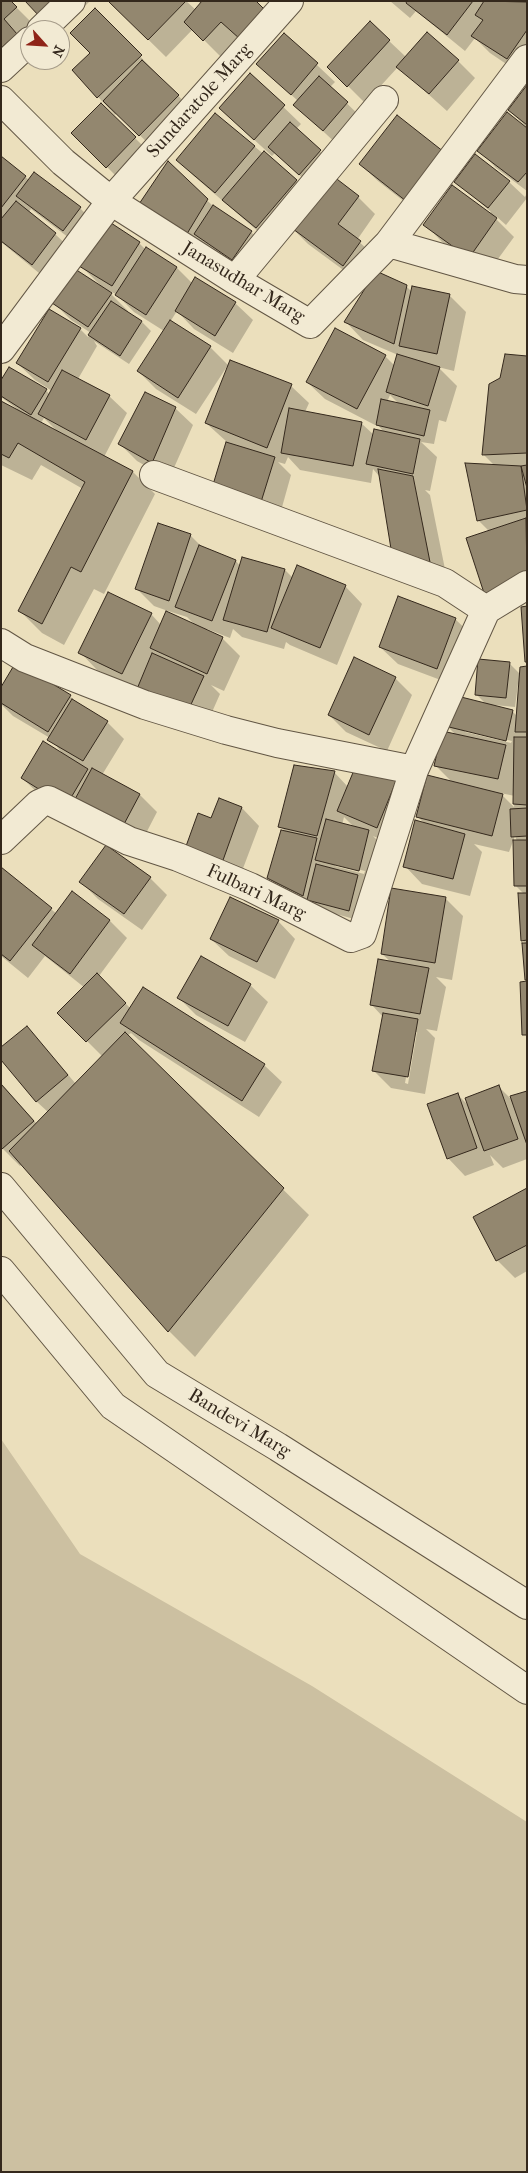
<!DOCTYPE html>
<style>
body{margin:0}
#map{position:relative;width:528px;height:2173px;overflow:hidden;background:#ebdfbc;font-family:"IM FELL French Canon",serif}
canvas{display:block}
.frame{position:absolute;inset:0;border:2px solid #34281c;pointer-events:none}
.north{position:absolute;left:20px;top:20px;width:50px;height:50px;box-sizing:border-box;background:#f2ead3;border:1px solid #a69c8a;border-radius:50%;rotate:116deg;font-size:14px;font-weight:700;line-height:20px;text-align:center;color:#34281c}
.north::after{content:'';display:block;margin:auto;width:18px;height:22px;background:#8f2418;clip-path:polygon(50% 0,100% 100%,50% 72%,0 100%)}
</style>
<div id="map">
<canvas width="528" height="2173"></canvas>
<div class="frame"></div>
<div class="north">N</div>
</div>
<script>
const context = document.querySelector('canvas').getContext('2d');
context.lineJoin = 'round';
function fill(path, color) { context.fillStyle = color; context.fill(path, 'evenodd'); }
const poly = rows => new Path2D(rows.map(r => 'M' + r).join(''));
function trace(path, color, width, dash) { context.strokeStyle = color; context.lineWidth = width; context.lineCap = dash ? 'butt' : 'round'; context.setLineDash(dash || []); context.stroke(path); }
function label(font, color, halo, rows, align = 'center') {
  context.font = font + ' "IM FELL French Canon",serif'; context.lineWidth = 4; context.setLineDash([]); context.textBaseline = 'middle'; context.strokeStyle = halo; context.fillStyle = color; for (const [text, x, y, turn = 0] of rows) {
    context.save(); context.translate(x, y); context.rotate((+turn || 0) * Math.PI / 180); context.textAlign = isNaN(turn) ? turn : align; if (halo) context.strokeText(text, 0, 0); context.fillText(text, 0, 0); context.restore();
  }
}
const green = poly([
 [1,1439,80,1554,312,1686,527,1822,527,2172,1,2172]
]);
const shadow = poly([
 [1,1,10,1,34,25,1,81],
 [26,1,90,1,60,31],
 [109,1,186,1,196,10,201,4,198,1,254,1,264,11,222,58,193,29,166,57],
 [390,1,523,1,527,4,527,72,524,76,490,53,475,38,465,51,416,11,410,18],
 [95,10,195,113,157,152,117,113,115,115,73,70,92,53],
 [370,23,406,57,458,61,475,78,447,111,398,67,365,103,346,84],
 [285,35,335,82,330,87,365,121,341,148,295,105,298,101,258,64],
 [250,75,301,124,296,129,337,168,330,176,358,197,375,214,357,240,378,259,361,283,308,244,290,226,274,245,195,177,177,160,254,146,296,181,313,197,317,191,275,153,272,156,238,125],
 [527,87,527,191,496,168,479,150,526,127,509,110],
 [101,104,152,155,124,184,73,133],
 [397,117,424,217,378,181,360,164],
 [1,157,29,180,80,208,97,226,81,247,31,209,28,213,55,234,73,251,50,282,1,242],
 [168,163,214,207,251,232,260,241,242,269,208,245,199,259,156,224],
 [456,181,509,182,525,197,527,193,527,198,506,225,497,217,495,218,514,237,487,274,442,242,425,224,489,214,491,212],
 [139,243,146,250,177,268,193,284,235,303,253,320,233,353,194,329,177,311,170,322,210,347,228,365,196,414,156,389,138,371,164,331,134,312,116,294,107,290,128,311,127,313,142,322,151,331,129,364,94,341,97,346,78,379,109,396,127,413,104,457,133,472,155,494,104,594,94,589,64,645,42,633,19,610,83,489,41,465,32,480,1,465,1,403,16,411,17,409,1,397,1,383,46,390,50,395,52,391,35,380,17,363,80,329,88,337,91,333,71,320,54,303,100,285,81,266],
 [44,418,57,431,41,423],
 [406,286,412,292,449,295,466,312,454,371,438,367,457,386,446,422,439,420,434,444,421,442,437,457,430,491,425,490,430,495,447,579,410,572,380,477,373,469,371,483,300,470,288,457,285,464,278,462,291,475,279,518,213,488,227,442,206,423,291,386,309,403,305,412,361,423,374,435,384,432,376,423,375,425,325,399,307,382,385,356,395,366,398,355,363,340,346,322],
 [390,395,399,404,387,402],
 [527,357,527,601,489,531,478,520,495,466,483,454,501,379],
 [175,408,193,425,169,479,137,461,120,444],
 [190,535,203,548,236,561,240,566,285,570,293,578,345,586,362,604,337,665,290,645,286,642,284,649,242,637,233,629,230,638,207,629,207,631,222,638,240,656,224,691,211,685,220,694,205,728,141,691,97,670,80,652,151,614,161,625,168,611,154,606,137,589],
 [168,611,187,617,195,625,167,613],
 [455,619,473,636,454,685,398,664,380,647],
 [509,663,521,675,527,667,527,979,526,944,522,940,524,894,515,885,517,841,515,836,509,852,474,844,482,852,470,896,422,884,405,866,425,824,418,817,453,783,436,766,457,736,447,726,486,704,476,694],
 [518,684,520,684,517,716,512,711,494,706,494,705,515,707],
 [465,730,512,741,511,743,465,732],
 [500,793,515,796,514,807],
 [395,678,412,695,387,751,346,732,329,715],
 [1,689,70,696,76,703,107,722,124,739,102,775,140,795,157,812,141,843,40,795,22,778,62,753,50,738,13,716,1,704],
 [334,772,348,787,396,780,394,845,373,836,386,849,358,920,321,910,286,895,268,877,286,832,280,826],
 [344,817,355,828,342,825],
 [335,864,365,871,364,874,335,866],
 [219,800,242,808,259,826,239,879,204,866],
 [1,869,57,914,72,893,110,921,127,938,99,976,131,1009,144,988,264,1065,282,1082,259,1117,139,1040,131,1033,127,1036,309,1215,195,1357,169,1331,22,1164,20,1166,1,1147,1,1083,37,1124,48,1112,36,1101,27,1027,76,1084,103,1057,59,1013,85,988,45,956,28,978,1,956],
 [150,878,167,895,142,930,98,899,81,882],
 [445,898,463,916,452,980,436,977,446,987,437,1031,426,1029,435,1038,425,1094,391,1088,373,1070,383,1017,371,1004,391,962,382,954],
 [414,1032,417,1032,408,1084,405,1083],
 [278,921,295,939,275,979,229,956,211,939],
 [250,985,268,1002,245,1042,196,1015,179,998],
 [499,1087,514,1102,527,1092,527,1159,503,1168,490,1155,494,1165,465,1176,448,1158,457,1094,469,1106],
 [527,1189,527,1271,515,1278,497,1260]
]);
const building = poly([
 [1,1,11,1,17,7,4,19,17,34,1,48,1,1],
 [25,1,55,1,40,17,25,1],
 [108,1,186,1,148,40,108,1],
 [202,1,256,1,265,10,240,39,221,22,203,41,184,22,202,1],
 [407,1,473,1,447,35,406,3,407,1],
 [484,1,527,2,527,30,507,59,471,36,483,20,475,15,484,1],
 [95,8,142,55,97,98,72,70,90,53,70,33,95,8],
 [370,21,390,40,347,87,327,67,370,21],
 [427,32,459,60,429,94,396,67,427,32],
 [284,33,318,63,291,95,256,64,284,33],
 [142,60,179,95,139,136,103,101,142,60],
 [250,73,285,105,254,140,219,108,250,73],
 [319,76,348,102,323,131,293,105,319,76],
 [527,85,527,125,508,110,527,85],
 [101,103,136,137,106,168,71,133,101,103],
 [507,112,527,128,527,172,518,182,477,151,507,112],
 [215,113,255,146,215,193,176,160,215,113],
 [397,115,444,152,406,201,359,164,397,115],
 [290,122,321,150,299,175,268,147,290,122],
 [264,151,297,180,256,228,222,200,264,151],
 [475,154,510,181,488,208,454,182,475,154],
 [1,156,26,176,1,208,1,156],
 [168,161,208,199,182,242,137,207,168,161],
 [34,172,81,207,63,231,16,196,34,172],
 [329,173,359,196,338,224,361,241,343,266,289,226,329,173],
 [452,185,497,218,469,258,423,225,452,185],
 [16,201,56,233,32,265,1,241,1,219,16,201],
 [213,205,252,231,232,260,194,234,213,205],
 [108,221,140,242,112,286,79,266,108,221],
 [146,247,177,267,146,315,115,295,146,247],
 [75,269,112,293,88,327,52,303,75,269],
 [376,271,407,285,394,344,344,322,376,271],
 [195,277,236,302,215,336,175,311,195,277],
 [412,286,450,294,437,354,399,346,412,286],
 [111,301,142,321,120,356,88,335,111,301],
 [49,309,81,328,48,382,16,363,49,309],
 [170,320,211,346,178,398,137,371,170,320],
 [335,328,386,355,357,409,306,382,335,328],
 [397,354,440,367,428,406,386,392,397,354],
 [505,354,527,356,527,453,482,455,489,384,500,378,505,354],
 [230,360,292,384,267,448,205,423,230,360],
 [9,367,47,389,31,415,1,396,1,380,9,367],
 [62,370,110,395,86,440,38,414,62,370],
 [145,392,176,407,152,463,118,444,145,392],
 [381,399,430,410,424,436,376,425,381,399],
 [1,401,133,471,81,572,71,567,42,624,18,611,85,482,18,443,9,458,1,454,1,401],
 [289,408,362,422,353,466,281,453,289,408],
 [374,429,420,439,413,474,366,464,374,429],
 [226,442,275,457,261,502,212,488,226,442],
 [465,463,521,466,527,510,477,521,465,463],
 [527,465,527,488,521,466,527,465],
 [378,469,413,476,430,562,392,555,378,469],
 [526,518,527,575,485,596,466,538,526,518],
 [158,523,191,534,169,601,135,589,158,523],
 [199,545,236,560,212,621,175,607,199,545],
 [242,557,285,569,267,632,223,620,242,557],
 [297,565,346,585,320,648,271,628,297,565],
 [108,592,152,613,122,674,78,653,108,592],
 [398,596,456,618,437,669,379,647,398,596],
 [527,606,527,662,525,662,521,607,527,606],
 [166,611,223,637,207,674,150,648,166,611],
 [152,653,204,676,188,711,137,689,152,653],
 [354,657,396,677,369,735,328,715,354,657],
 [478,659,510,662,506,698,475,695,478,659],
 [16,662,71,695,48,732,1,703,1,687,16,662],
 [527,666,527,732,515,732,520,667,527,666],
 [453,695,513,710,506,741,445,726,453,695],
 [72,699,108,721,83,761,47,740,72,699],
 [442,731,506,745,498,779,434,766,442,731],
 [514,737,527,737,527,805,513,804,514,737],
 [43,741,88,769,66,806,21,778,43,741],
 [357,763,397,779,377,828,337,811,357,763],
 [294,765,335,771,317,836,278,827,294,765],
 [92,768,140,794,123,826,74,801,92,768],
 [427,775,503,794,492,836,416,817,427,775],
 [219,798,242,807,222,863,185,849,198,813,211,818,219,798],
 [527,808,527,836,511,837,510,809,527,808],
 [326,819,369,830,359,871,315,860,326,819],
 [415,820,465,834,453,879,403,867,415,820],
 [281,830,317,838,303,896,267,878,281,830],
 [513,840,527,840,527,886,514,886,513,840],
 [106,845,151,877,124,914,79,882,106,845],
 [316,864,358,875,349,911,307,900,316,864],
 [1,867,52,908,10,961,1,954,1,867],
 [391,888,446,897,435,963,381,954,391,888],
 [72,891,110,920,70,974,32,945,72,891],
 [518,893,527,893,527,940,521,941,518,893],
 [230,897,279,920,257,962,210,939,230,897],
 [522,943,527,943,527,980,525,980,522,943],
 [201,956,251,984,228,1026,177,998,201,956],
 [378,959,429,968,420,1014,370,1005,378,959],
 [97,973,126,1003,86,1042,57,1013,97,973],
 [527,981,527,1035,522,1035,520,982,527,981],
 [143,987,265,1064,242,1101,120,1023,143,987],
 [383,1013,418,1019,408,1077,372,1071,383,1013],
 [27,1026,68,1075,36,1102,1,1060,1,1047,27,1026],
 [125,1032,284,1188,168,1332,9,1151,125,1032],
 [1,1084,34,1121,2,1149,1,1149,1,1084],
 [499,1085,518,1139,484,1151,465,1098,499,1085],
 [527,1091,527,1145,510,1096,527,1091],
 [458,1093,477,1148,447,1159,427,1104,458,1093],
 [527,1188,527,1245,496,1261,473,1217,527,1188]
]);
const street = poly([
 [41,30,71,1],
 [1,68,30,41],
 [1,100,63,162,111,201,235,280,310,324,389,243,515,279,527,280],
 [389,243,527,59],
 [235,280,384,100],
 [1,349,111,201,289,1],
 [154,475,445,583,486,610],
 [1,643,25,658,145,705,226,730,277,743,414,770],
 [1,840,39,804,48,800,129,841,178,857,250,887,351,938,362,934,414,770,486,610,527,585],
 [1,1187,157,1374,278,1447,527,1605],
 [1,1271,113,1406,527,1690]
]);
const streetNames = [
 ["Sundaratole Marg",200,101,-48],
 ["Janasudhar Marg",243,283,31],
 ["Fulbari Marg",256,893,25],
 ["Bandevi Marg",239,1424,31]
];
fill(green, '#ccc0a1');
fill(shadow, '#0003');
fill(building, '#93876f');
trace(building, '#34281c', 1);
trace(street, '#625644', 30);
trace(street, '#f2ead3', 28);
label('19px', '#34281c', '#f2ead3', streetNames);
</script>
